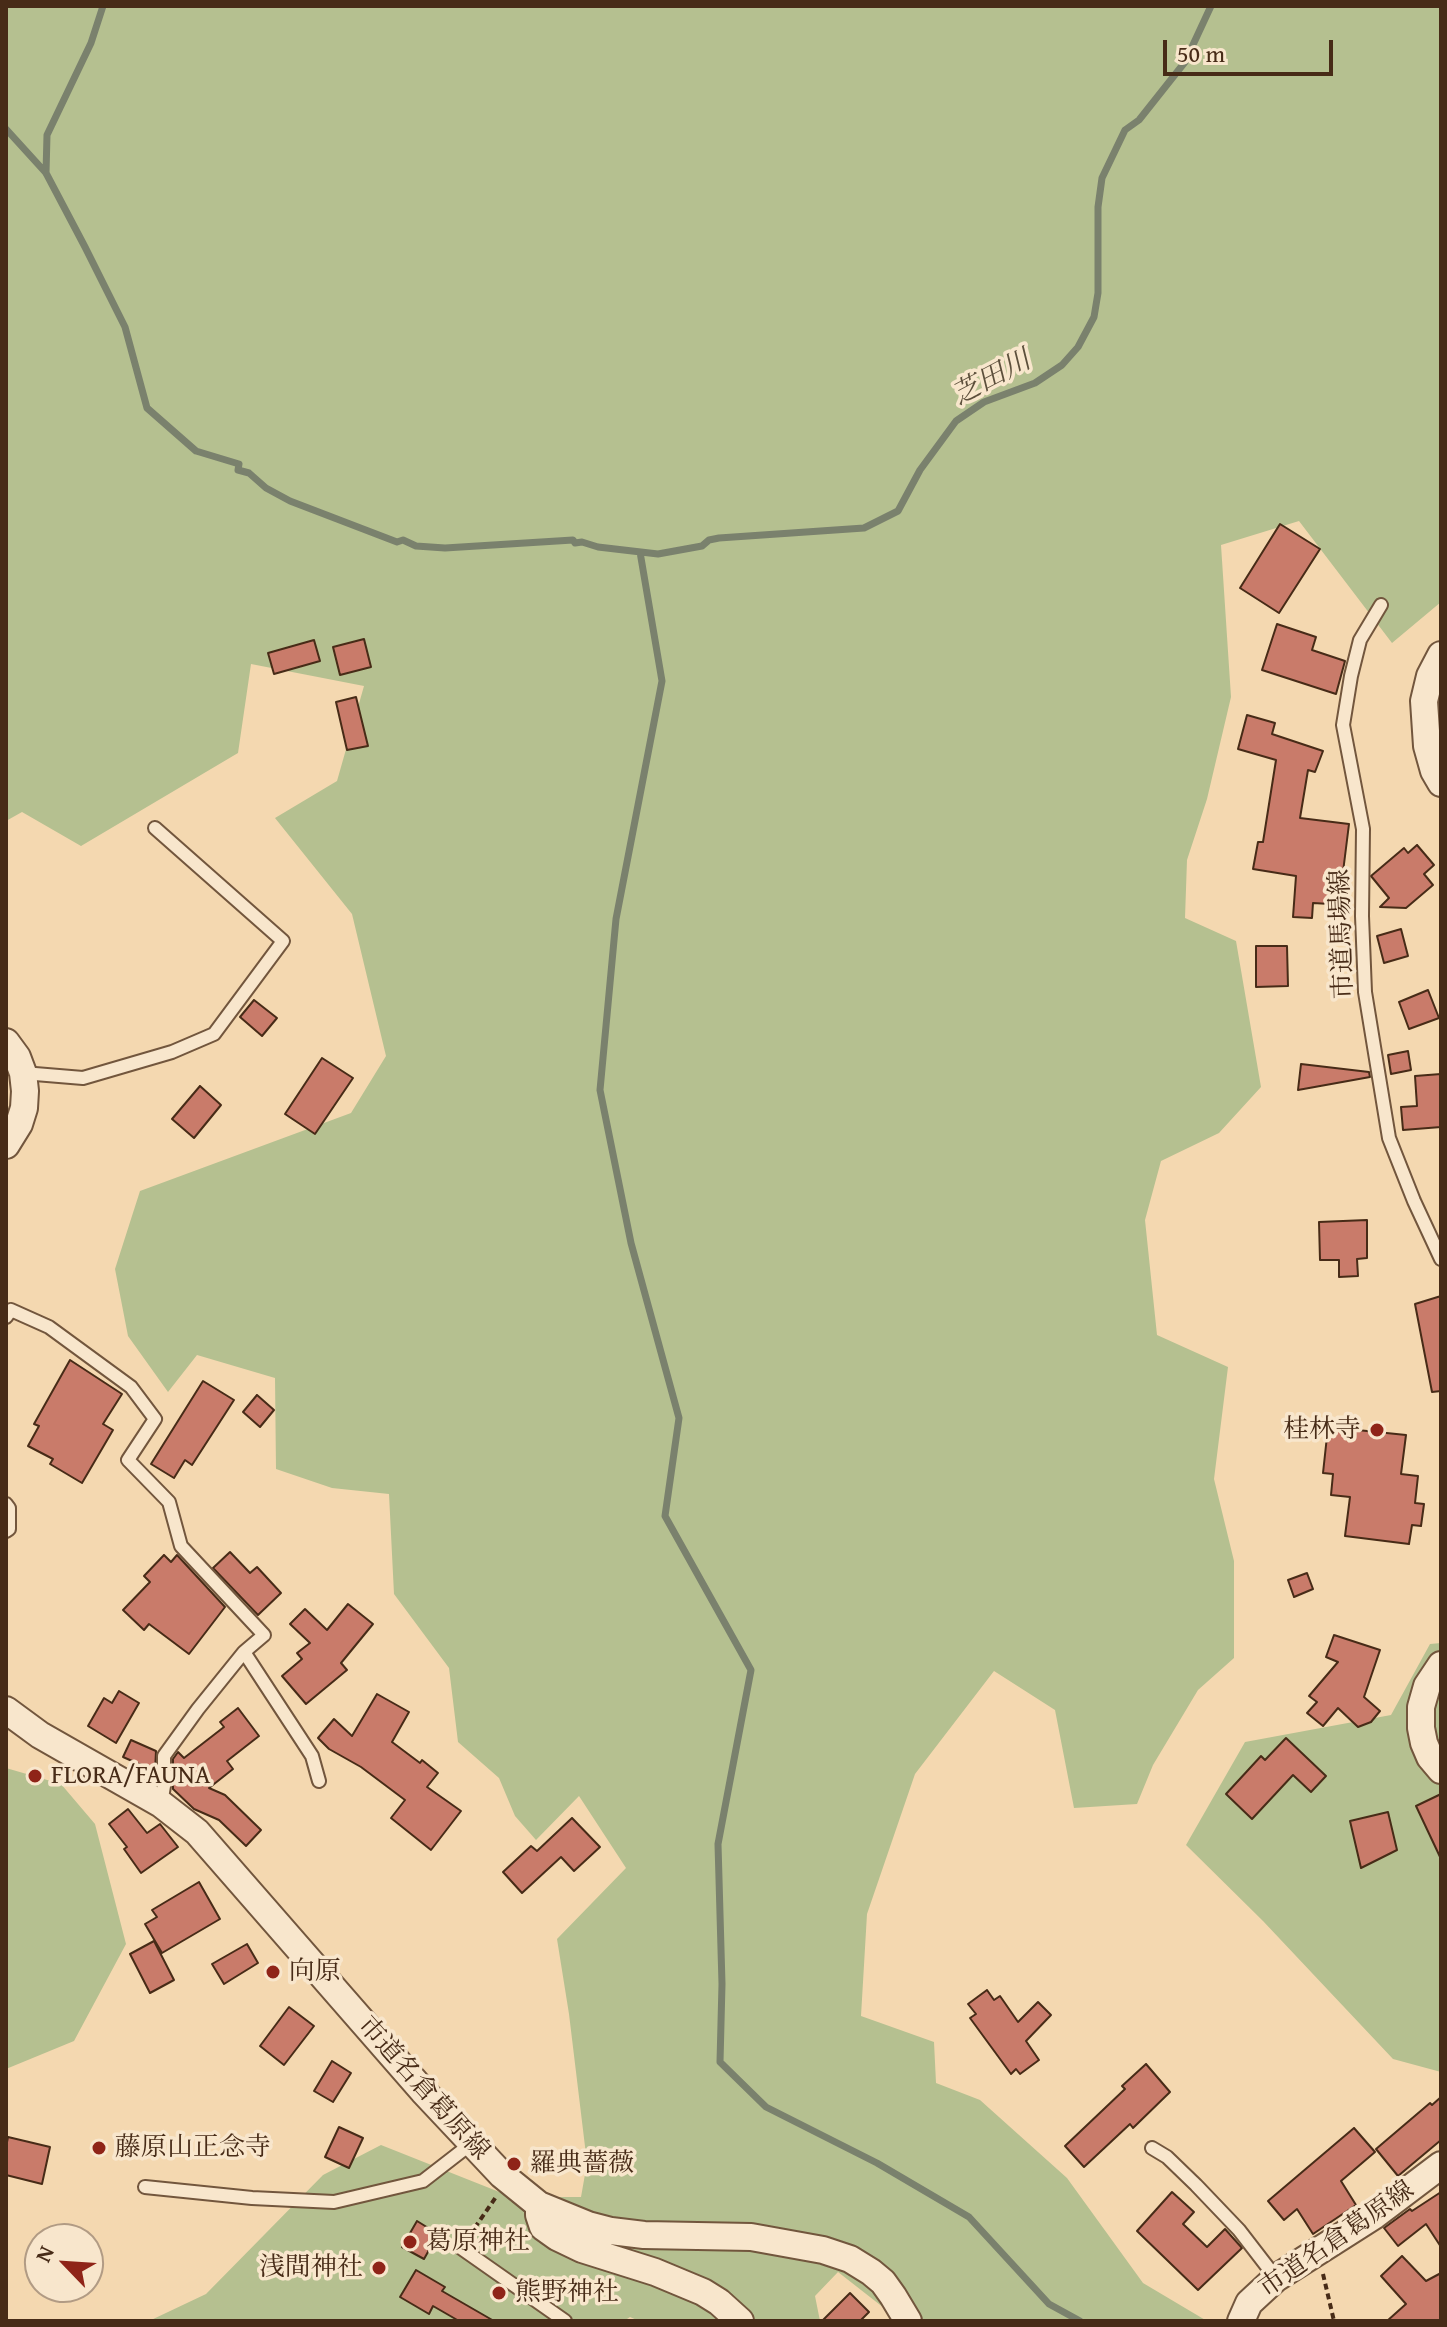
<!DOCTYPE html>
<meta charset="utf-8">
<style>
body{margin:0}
#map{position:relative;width:1447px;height:2327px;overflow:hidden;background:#f4d8b0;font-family:"Gentium Book Plus",serif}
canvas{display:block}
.frame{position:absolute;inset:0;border:8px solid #472b17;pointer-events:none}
.north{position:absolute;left:24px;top:2223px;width:80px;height:80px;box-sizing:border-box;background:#f8e6cc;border:2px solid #b19b84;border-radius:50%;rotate:295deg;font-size:22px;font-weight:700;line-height:32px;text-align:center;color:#472b17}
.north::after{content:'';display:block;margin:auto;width:28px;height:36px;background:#8f2418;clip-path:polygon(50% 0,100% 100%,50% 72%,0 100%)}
.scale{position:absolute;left:1163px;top:40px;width:170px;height:36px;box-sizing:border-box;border:4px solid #472b17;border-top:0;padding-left:10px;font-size:24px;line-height:28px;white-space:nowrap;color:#472b17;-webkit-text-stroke:6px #f8e6cc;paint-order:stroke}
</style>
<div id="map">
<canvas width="1447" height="2327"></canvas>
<div class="frame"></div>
<div class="north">N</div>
<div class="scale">50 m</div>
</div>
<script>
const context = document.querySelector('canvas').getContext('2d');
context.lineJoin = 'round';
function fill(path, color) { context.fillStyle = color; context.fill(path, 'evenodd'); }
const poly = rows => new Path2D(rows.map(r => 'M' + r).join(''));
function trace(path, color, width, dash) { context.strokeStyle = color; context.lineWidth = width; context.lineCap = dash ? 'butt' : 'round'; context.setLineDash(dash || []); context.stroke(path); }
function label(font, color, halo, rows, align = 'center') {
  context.font = font + ' "Gentium Book Plus","Noto Serif JP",serif'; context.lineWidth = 7; context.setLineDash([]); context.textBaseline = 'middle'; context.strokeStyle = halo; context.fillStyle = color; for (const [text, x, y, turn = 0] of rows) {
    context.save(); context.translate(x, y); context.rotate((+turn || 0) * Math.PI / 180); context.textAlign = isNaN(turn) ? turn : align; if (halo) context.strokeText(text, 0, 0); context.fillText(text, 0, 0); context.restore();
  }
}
const green = poly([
 [6,6,1441,6,1441,602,1392,643,1299,521,1221,545,1231,697,1207,799,1187,860,1185,918,1236,941,1261,1087,1219,1133,1161,1161,1145,1220,1157,1335,1228,1367,1214,1479,1234,1561,1234,1658,1198,1690,1153,1765,1137,1804,1074,1808,1055,1710,994,1671,915,1774,867,1914,861,2016,934,2042,936,2083,980,2100,1067,2178,1143,2283,1207,2321,896,2321,884,2308,838,2272,815,2296,820,2321,639,2321,630,2317,624,2321,149,2321,206,2294,323,2175,381,2145,512,2197,581,2197,587,2163,569,2014,557,1939,626,1868,579,1796,536,1840,515,1816,499,1778,458,1742,449,1668,394,1594,389,1494,332,1488,276,1469,275,1378,197,1355,168,1392,128,1336,115,1269,140,1191,351,1113,386,1056,352,914,275,818,337,781,364,686,251,664,238,753,81,846,22,812,6,821],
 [1441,1643,1441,2072,1393,2059,1263,1921,1186,1845,1245,1742,1391,1715,1430,1644],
 [6,1768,61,1784,95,1824,126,1944,74,2041,6,2069]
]);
const stream = poly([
 [6,129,46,173,85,247,125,327,147,408,196,451,239,464,238,470,249,473,266,488,290,501,397,542,403,540,416,546,445,548,573,540,575,543,582,542,598,547,658,554,702,546,709,540,719,538,864,528,898,511,920,470,956,421,984,402,1035,383,1062,365,1078,347,1094,317,1098,293,1098,207,1102,178,1125,130,1139,120,1185,62,1211,6],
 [46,173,47,135,91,43,103,6],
 [640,552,662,681,616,919,600,1090,631,1243,679,1418,665,1516,751,1670,718,1844,722,1984,720,2062,766,2107,877,2163,969,2217,1049,2304,1080,2321]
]);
const building = poly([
 [1280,524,1320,549,1279,613,1240,588,1280,524],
 [1277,624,1316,637,1312,650,1345,661,1336,694,1262,670,1277,624],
 [364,639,371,667,340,675,333,647,364,639],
 [314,640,320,661,274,674,268,653,314,640],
 [356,697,368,746,347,750,336,702,356,697],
 [1247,715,1275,723,1272,734,1323,751,1315,772,1308,770,1300,818,1349,824,1343,872,1349,872,1347,905,1313,903,1312,918,1293,917,1296,876,1253,869,1258,842,1263,842,1276,760,1238,749,1247,715],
 [1417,845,1434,865,1424,874,1433,885,1406,908,1380,907,1389,898,1371,876,1404,848,1408,853,1417,845],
 [1401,929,1408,956,1384,963,1377,936,1401,929],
 [1256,946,1287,946,1288,986,1256,987,1256,946],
 [1428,990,1439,1018,1409,1029,1399,1002,1428,990],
 [254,1000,277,1018,262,1036,240,1017,254,1000],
 [1408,1051,1411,1070,1391,1074,1388,1055,1408,1051],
 [322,1058,353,1078,315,1134,285,1114,322,1058],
 [1301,1064,1369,1072,1370,1077,1298,1090,1301,1064],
 [1441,1074,1441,1127,1403,1130,1401,1107,1417,1106,1415,1076,1441,1074],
 [200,1086,221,1105,194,1138,172,1119,200,1086],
 [1367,1220,1367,1258,1357,1259,1358,1276,1339,1277,1339,1260,1320,1260,1319,1222,1367,1220],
 [1441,1296,1441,1391,1432,1392,1415,1304,1441,1296],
 [70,1360,122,1394,103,1424,113,1430,82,1483,50,1464,53,1459,28,1446,39,1426,34,1424,70,1360],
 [203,1381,234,1400,192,1465,185,1460,174,1478,151,1464,203,1381],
 [257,1395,274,1410,260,1427,243,1412,257,1395],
 [1328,1427,1406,1435,1401,1474,1418,1476,1415,1503,1424,1504,1421,1526,1412,1525,1409,1544,1345,1536,1350,1497,1331,1495,1333,1474,1323,1473,1328,1427],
 [230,1552,250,1573,257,1567,281,1593,258,1615,213,1568,230,1552],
 [164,1555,171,1562,177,1555,225,1607,189,1654,149,1624,144,1630,123,1610,150,1582,144,1576,164,1555],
 [1307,1573,1313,1589,1294,1597,1288,1580,1307,1573],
 [348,1604,373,1624,341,1663,347,1670,306,1704,282,1676,302,1659,297,1653,310,1643,290,1624,305,1609,327,1630,348,1604],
 [1334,1635,1380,1650,1364,1697,1380,1711,1371,1722,1358,1727,1338,1708,1323,1726,1307,1713,1317,1702,1309,1696,1338,1662,1326,1657,1334,1635],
 [119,1691,139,1703,116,1743,88,1726,104,1698,112,1703,119,1691],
 [377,1694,409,1712,392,1742,420,1763,422,1760,438,1773,427,1787,461,1811,431,1850,391,1818,405,1800,361,1767,329,1749,318,1738,334,1719,352,1736,377,1694],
 [238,1708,259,1736,227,1761,233,1769,209,1788,225,1795,261,1830,246,1846,219,1820,194,1809,173,1789,173,1759,178,1752,184,1758,224,1727,220,1722,238,1708],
 [1286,1738,1326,1776,1311,1792,1293,1775,1252,1819,1226,1794,1261,1756,1265,1760,1286,1738],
 [131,1740,156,1751,155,1771,123,1757,131,1740],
 [1441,1794,1441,1859,1416,1806,1441,1794],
 [128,1809,147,1833,160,1824,178,1847,141,1873,124,1849,127,1847,109,1824,128,1809],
 [1388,1812,1397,1850,1361,1868,1350,1821,1388,1812],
 [572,1818,600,1847,574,1871,561,1857,522,1893,503,1872,531,1846,537,1851,572,1818],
 [199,1882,220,1919,162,1953,145,1924,157,1917,152,1910,199,1882],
 [154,1941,174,1980,150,1993,130,1954,154,1941],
 [247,1944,258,1963,224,1984,212,1964,247,1944],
 [987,1990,994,2000,1000,1996,1018,2022,1038,2002,1051,2015,1026,2041,1039,2060,1020,2074,1016,2069,1011,2074,970,2018,976,2014,968,2004,987,1990],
 [289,2007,314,2026,284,2065,260,2046,289,2007],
 [332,2061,351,2073,333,2102,314,2091,332,2061],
 [1146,2064,1170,2092,1133,2128,1130,2124,1084,2167,1065,2146,1125,2089,1122,2086,1146,2064],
 [1441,2097,1441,2140,1398,2176,1376,2149,1430,2103,1432,2105,1441,2097],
 [339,2127,363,2138,349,2168,325,2157,339,2127],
 [1354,2128,1375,2152,1341,2181,1356,2205,1313,2234,1297,2209,1284,2220,1268,2201,1354,2128],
 [8,2137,50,2147,42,2184,6,2175,6,2147,8,2137],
 [1172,2192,1194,2212,1183,2224,1207,2247,1225,2229,1242,2248,1198,2290,1137,2231,1172,2192],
 [1441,2192,1441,2247,1426,2224,1398,2246,1384,2228,1410,2209,1412,2211,1441,2192],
 [417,2221,438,2234,424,2259,402,2247,417,2221],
 [1402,2256,1426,2281,1441,2273,1441,2321,1387,2321,1406,2304,1381,2276,1402,2256],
 [416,2270,445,2287,442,2291,494,2321,459,2321,433,2306,429,2314,400,2297,416,2270],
 [850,2293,869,2312,860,2321,822,2321,850,2293]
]);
const path = poly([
 [469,2236,496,2197],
 [1323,2274,1334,2321]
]);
const lane = poly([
 [1381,605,1360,640,1351,676,1343,725,1363,829,1362,916,1365,992,1389,1138,1414,1201,1441,1259],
 [23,1073,83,1078,172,1052,214,1034,283,941,155,828],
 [6,1317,11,1310,49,1327,131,1387,155,1419,128,1460,169,1502,181,1546,264,1635,244,1652,312,1756,319,1781],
 [6,1504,9,1508,9,1529,6,1531],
 [161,1804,164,1786,164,1756,198,1709,244,1652],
 [1152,2148,1167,2157,1196,2185,1239,2230,1276,2278],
 [145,2187,252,2198,334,2202,423,2181,472,2143],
 [461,2248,565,2321]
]);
const street = poly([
 [1441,655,1430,676,1424,701,1427,746,1434,771,1441,783],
 [6,1042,17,1057,23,1073,25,1091,24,1108,19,1124,6,1145],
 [1441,1665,1427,1686,1421,1707,1421,1728,1424,1743,1430,1757,1441,1770],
 [6,1710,40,1735,161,1804,197,1832,423,2091,502,2175,539,2205,588,2225,611,2231,644,2235,751,2237,823,2250,850,2259,871,2272,883,2282,893,2296,908,2321],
 [539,2205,539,2215,543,2227,557,2237,582,2249,655,2272,703,2292,719,2302,740,2321],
 [1241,2321,1249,2303,1276,2278,1375,2215,1441,2165]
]);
const markers = [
 [1377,1430,8,"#8f2418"],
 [35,1776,8,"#8f2418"],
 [273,1972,8,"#8f2418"],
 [99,2148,8,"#8f2418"],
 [514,2164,8,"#8f2418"],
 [410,2242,8,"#8f2418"],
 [379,2268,8,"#8f2418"],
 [499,2293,8,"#8f2418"]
];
const streetNames = [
 ["市道馬場線",1343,934,-92],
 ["市道名倉葛原線",423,2089,48],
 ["市道名倉葛原線",1337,2240,-35]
];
const poiNames = [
 ["桂林寺",1361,1430,"right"],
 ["FLORA/FAUNA",51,1776],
 ["向原",289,1972],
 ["藤原山正念寺",115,2148],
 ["羅典薔薇",530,2164],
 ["葛原神社",426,2242],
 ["浅間神社",363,2268,"right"],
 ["熊野神社",515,2293]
];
const waterNames = [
 ["芝田川",992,379,-28]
];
fill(green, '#b5c090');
trace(stream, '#7a816d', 7);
fill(building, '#c97b6a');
trace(building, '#472b17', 2);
trace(lane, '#72563d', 16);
trace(street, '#72563d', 30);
trace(path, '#472b17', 4, [6, 4]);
trace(lane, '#f8e6cc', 12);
trace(street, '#f8e6cc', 26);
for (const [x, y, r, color] of markers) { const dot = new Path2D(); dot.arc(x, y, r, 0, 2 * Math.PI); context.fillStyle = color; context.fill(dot); trace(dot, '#f8e6cc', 3); }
label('26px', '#472b17', '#f8e6cc', streetNames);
label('26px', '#472b17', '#f8e6cc', poiNames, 'left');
label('italic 28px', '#5c4f3b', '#f8e6cc', waterNames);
</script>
